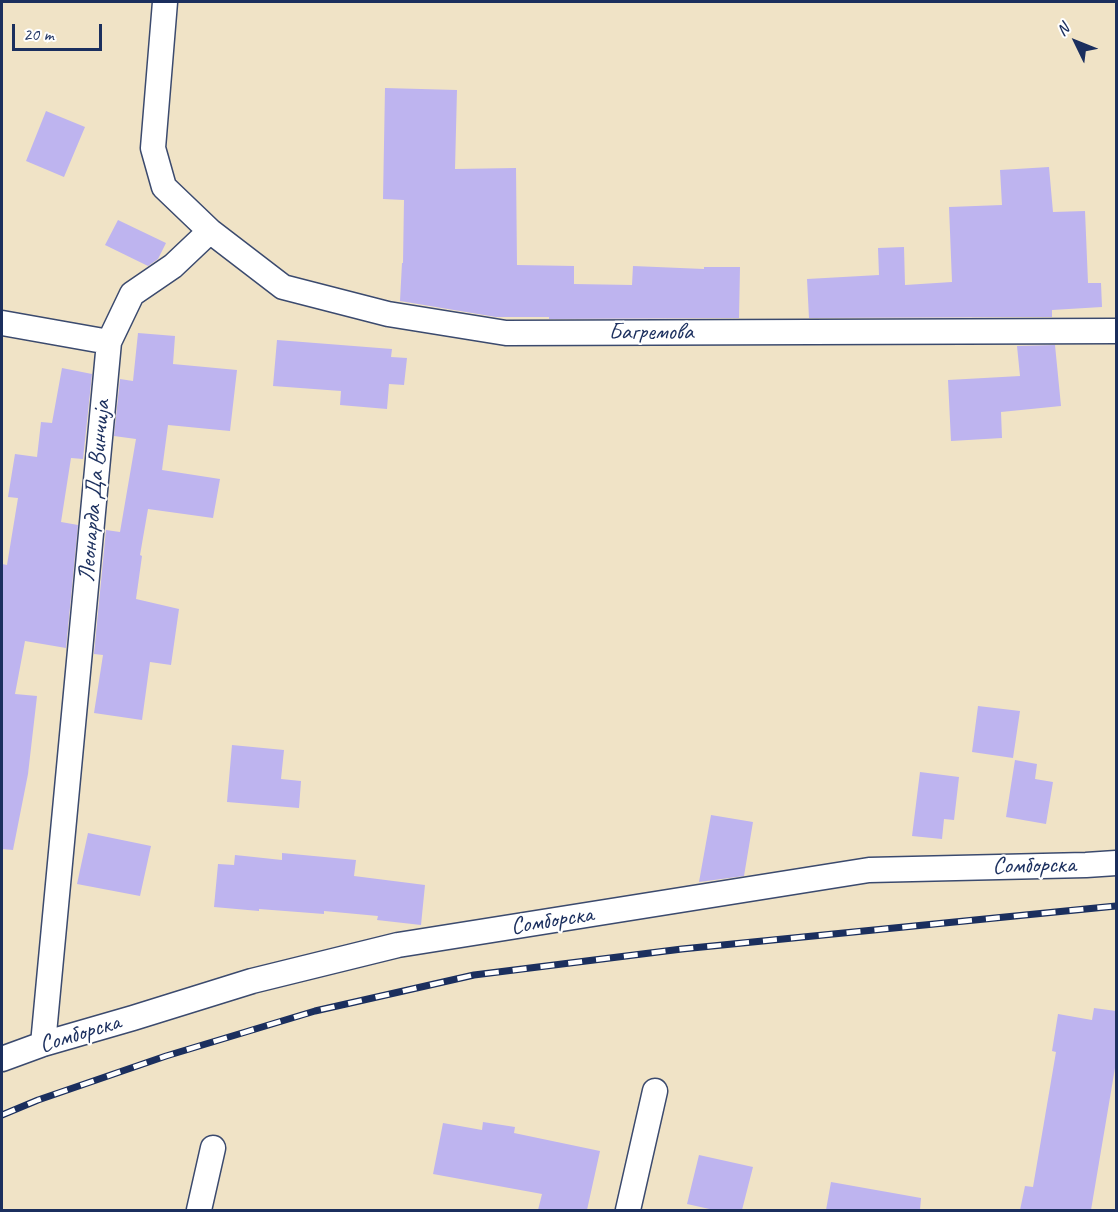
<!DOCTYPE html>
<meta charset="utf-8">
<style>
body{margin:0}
#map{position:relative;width:1118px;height:1212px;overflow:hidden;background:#f0e3c6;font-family:Caveat,sans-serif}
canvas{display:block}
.frame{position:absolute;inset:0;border:3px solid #1b2f5e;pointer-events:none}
.north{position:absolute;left:1046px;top:12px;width:60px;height:60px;-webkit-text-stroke:4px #fff;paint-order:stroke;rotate:313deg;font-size:16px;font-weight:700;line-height:24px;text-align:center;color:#1b2f5e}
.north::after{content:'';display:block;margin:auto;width:21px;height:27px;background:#1b2f5e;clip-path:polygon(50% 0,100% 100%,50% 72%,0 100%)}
.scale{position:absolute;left:12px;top:24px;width:90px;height:27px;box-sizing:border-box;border:3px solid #1b2f5e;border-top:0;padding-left:8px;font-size:18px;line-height:21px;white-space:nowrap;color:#1b2f5e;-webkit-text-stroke:4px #fff;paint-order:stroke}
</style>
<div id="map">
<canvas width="1118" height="1212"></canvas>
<div class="frame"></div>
<div class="north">N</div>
<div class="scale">20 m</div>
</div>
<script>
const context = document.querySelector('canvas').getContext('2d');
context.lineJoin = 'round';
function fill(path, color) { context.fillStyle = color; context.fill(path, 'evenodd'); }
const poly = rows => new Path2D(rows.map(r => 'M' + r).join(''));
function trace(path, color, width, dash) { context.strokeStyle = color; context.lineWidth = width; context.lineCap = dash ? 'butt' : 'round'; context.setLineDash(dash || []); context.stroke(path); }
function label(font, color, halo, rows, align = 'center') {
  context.font = font + ' Caveat,sans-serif'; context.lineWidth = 4.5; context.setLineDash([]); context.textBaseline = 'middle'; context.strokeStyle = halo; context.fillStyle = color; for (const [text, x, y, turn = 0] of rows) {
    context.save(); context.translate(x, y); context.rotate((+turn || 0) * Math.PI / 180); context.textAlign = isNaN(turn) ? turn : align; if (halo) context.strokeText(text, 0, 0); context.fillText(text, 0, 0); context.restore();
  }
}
const building = poly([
 [385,88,457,90,455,169,516,168,517,265,574,266,574,284,632,285,633,266,704,269,704,267,740,267,739,318,549,319,549,317,496,317,400,301,402,263,403,263,404,200,383,199],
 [46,111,85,127,64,177,26,161],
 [1049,167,1053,212,1085,211,1088,283,1101,283,1102,307,1052,310,1052,317,809,318,807,279,879,275,878,248,904,247,905,285,952,282,949,207,1002,205,1000,170],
 [118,220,166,243,158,259,148,266,105,245],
 [138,333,175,336,173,364,237,370,230,431,168,425,162,470,220,479,213,518,148,509,140,555,142,556,136,599,179,609,171,665,150,662,142,720,94,713,103,655,94,654,106,530,120,532,136,439,114,436,120,379,133,381],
 [277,340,392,349,391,357,407,358,404,385,389,384,387,409,340,405,341,391,273,386],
 [1055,345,1061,406,1001,412,1002,438,951,441,948,380,1020,376,1017,346],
 [62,368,92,374,83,459,71,458,61,522,78,525,66,648,25,641,15,694,37,696,28,774,13,850,2,849,2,564,7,565,18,498,8,497,15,454,37,457,41,422,52,423],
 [978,706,1020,711,1013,758,972,752],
 [232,745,284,750,281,779,301,781,299,808,227,802],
 [1015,760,1037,764,1035,779,1053,782,1046,824,1006,817],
 [920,772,959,777,954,820,944,819,942,839,912,836],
 [711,815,753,822,744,876,699,882],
 [88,833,151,846,140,896,77,884],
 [282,853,356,860,354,876,425,885,421,925,377,920,378,916,324,911,324,914,259,909,259,911,214,907,218,864,234,865,235,855,282,860],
 [1094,1008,1116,1011,1116,1062,1091,1210,1020,1210,1025,1186,1033,1187,1056,1052,1052,1051,1058,1014,1092,1020],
 [483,1122,515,1127,514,1133,600,1151,587,1210,538,1210,542,1194,433,1174,443,1123,482,1130],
 [699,1155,753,1167,742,1210,714,1210,687,1204],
 [831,1182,921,1198,920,1210,826,1210]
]);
const minor = poly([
 [210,231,283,287,388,314,506,333,1116,331],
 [2,323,109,342],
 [43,1044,109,342,132,294,173,266,210,231,164,187,153,148,165,2],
 [2,1059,43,1044,133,1018,252,981,398,945,869,870,1086,865,1116,863],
 [199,1210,213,1148],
 [628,1210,655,1091]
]);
const rail = poly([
 [2,1115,38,1100,166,1056,315,1011,474,975,682,949,1116,906]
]);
const streetNames = [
 ["Багремова",651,333],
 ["Леонарда Да Винчија",95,491,-85],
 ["Сомборска",1034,866,-1],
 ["Сомборска",552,921,-9],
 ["Сомборска",80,1034,-17]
];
fill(building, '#beb4ef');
trace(minor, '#3b4a6e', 27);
trace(minor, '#fff', 24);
trace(rail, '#1b2f5e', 7);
trace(rail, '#fff', 4.5, [14]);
label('24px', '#1b2f5e', '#fff', streetNames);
</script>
